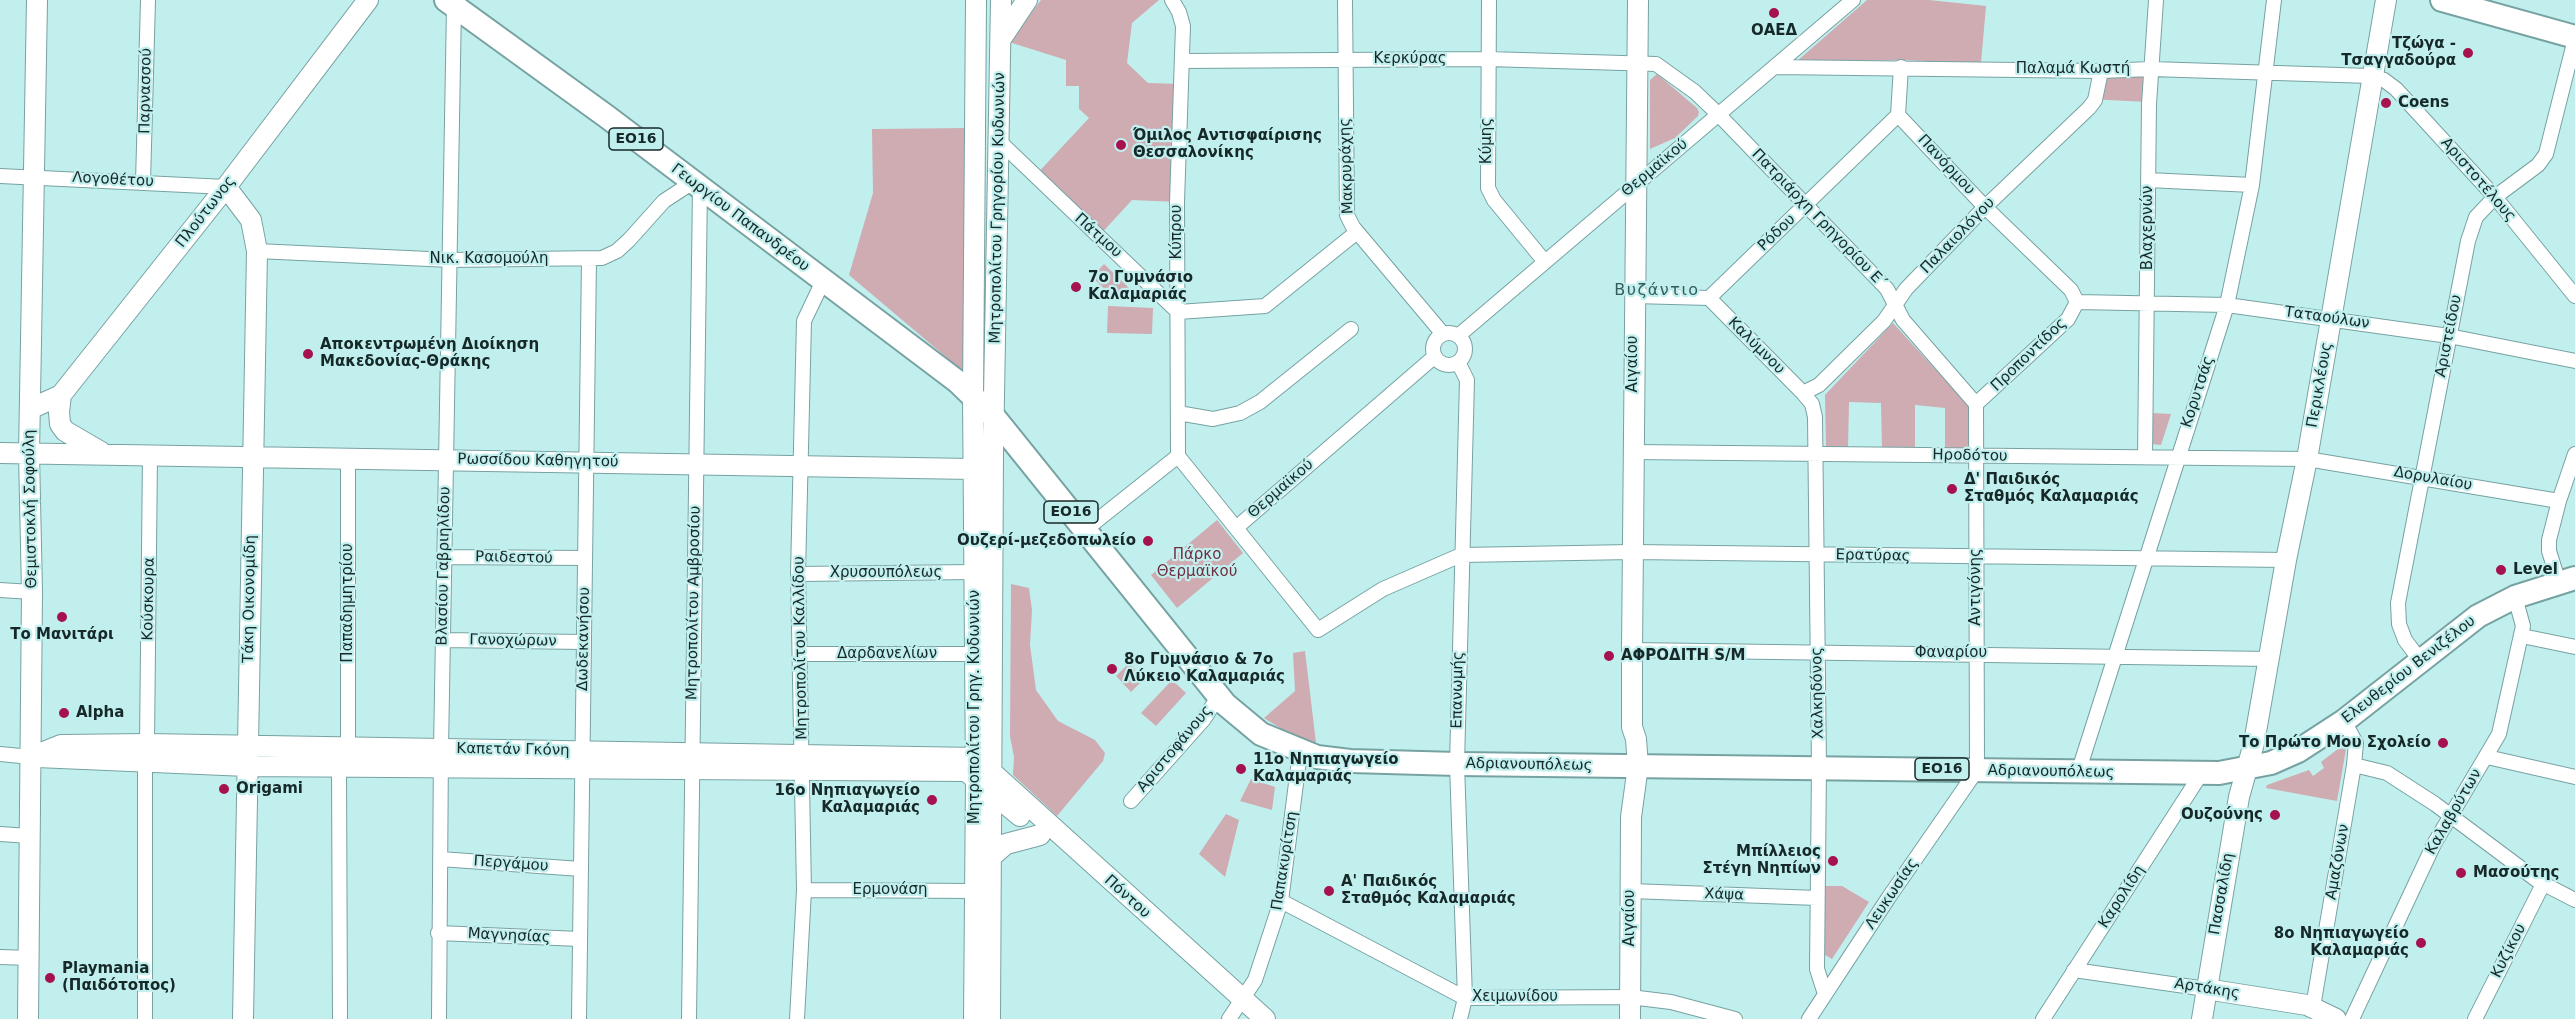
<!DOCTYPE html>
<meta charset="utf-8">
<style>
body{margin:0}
canvas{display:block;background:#c1efee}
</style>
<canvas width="2575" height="1019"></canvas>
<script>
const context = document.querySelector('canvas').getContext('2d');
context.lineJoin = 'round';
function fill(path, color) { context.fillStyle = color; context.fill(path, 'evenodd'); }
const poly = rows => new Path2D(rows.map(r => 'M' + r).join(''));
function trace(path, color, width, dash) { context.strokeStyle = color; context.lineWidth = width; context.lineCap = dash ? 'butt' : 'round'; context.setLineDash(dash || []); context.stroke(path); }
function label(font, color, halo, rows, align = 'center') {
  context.font = font + ' "DejaVu Sans",sans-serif'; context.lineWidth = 4.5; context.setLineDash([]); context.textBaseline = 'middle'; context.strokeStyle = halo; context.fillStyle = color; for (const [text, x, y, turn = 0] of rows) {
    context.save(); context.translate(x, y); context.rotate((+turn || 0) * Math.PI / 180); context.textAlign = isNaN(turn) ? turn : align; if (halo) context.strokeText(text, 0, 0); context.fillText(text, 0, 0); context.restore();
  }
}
const green = poly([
 [1041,0,1159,0,1132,23,1127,63,1148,83,1181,84,1177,202,1132,200,1098,237,1034,177,1089,118,1079,109,1079,86,1066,86,1066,60,1009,42],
 [1867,0,1929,0,1986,6,1981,63,1901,60,1796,62],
 [2143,68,2148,102,2087,99,2096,73],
 [1657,74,1697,108,1699,112,1698,116,1675,138,1650,149,1650,80],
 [968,128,965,373,849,275,873,193,872,129],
 [1104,264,1129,288,1117,301,1092,277],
 [1108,306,1153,308,1152,334,1107,333],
 [1893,323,1955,391,1970,401,1970,449,1945,449,1945,408,1915,405,1915,447,1882,448,1881,403,1849,402,1848,449,1826,449,1825,395],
 [2151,413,2171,414,2161,445,2151,444],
 [1217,520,1243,553,1177,608,1151,575],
 [1011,584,1029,588,1032,610,1030,645,1036,690,1058,721,1095,740,1105,753,1103,761,1057,816,1013,775,1014,757,1010,736],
 [1305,651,1316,743,1288,733,1264,718,1295,691,1293,653],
 [1129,663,1144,679,1131,692,1116,676],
 [1172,680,1186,693,1156,726,1141,713],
 [2343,745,2346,749,2337,801,2266,788,2267,785,2309,770,2313,776,2324,768,2321,762],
 [1251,779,1275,787,1272,810,1240,801],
 [1226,814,1239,820,1225,877,1199,854],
 [1820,886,1842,886,1869,902,1832,959,1820,952]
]);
const street = poly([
 [1172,0,1179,12,1183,26,1177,202,1178,456],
 [1345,0,1347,215,1353,227,1443,334],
 [1489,0,1488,188,1494,200,1545,262],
 [1182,61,1488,59,1656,64,1695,92,1718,114,1887,289,1903,320,1976,404],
 [1774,67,2101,71,2151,69,2371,76,2384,80,2396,89,2495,197,2575,296],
 [1901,67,1898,115,1985,207,2071,290,2077,302],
 [999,141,1178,312,1265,306,1357,232],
 [0,176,226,187],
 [2148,180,2252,185],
 [143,182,148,0],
 [257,251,450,260,602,258,617,251,629,240,664,201,693,182],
 [1634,296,1709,298,1898,115],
 [1709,298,1803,393,1812,404,1815,417,1819,767,1817,969,1825,994],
 [2077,302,2227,305,2449,336,2575,361],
 '1433 349a16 16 0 1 1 32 0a16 16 0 1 1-32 0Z',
 [1458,336,1853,0],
 [1458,362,1467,380,1457,764,1465,998,1460,1019],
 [1803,393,1819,385,1884,321,1906,289,1985,207,2089,108,2095,100,2101,71],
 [1976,404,2068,319,2077,302],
 [1178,413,1213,419,1240,413,1260,402,1351,329],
 [1633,452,2307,459,2559,501],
 [1178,456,1318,630,1383,589,1461,555,1632,552,2286,560],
 [2145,457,2149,104,2156,0],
 [1236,528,1434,357],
 [1085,530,1178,456],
 [444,557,585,558],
 [798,574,974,572],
 [2559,583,2549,551,2549,540,2559,501,2575,454],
 [0,590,32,592],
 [2522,636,2575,647],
 [443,640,583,642],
 [1632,650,2270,659],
 [800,654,974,654],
 [2420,660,2405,640,2399,624,2398,603,2468,241,2476,217,2495,197,2538,165,2546,154,2575,39],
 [147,744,150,454],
 [348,747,348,458],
 [0,754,31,757],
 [2487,757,2575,777],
 [2354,765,2387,773,2435,804,2538,881,2575,900],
 [339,766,340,1019],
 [2078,773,2227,305,2252,185,2274,0],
 [1131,801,1204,719,1218,697],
 [0,834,30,836],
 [440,859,581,869],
 [804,890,975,891],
 [1631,891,1817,898],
 [1281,901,1465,998,1630,997,1671,1002,1735,1019],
 [438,933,580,939],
 [0,957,30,958],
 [2074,970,2206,989],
 [2313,1007,2354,765,2356,743,2344,721],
 [145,1019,145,762],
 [439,1019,441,749,454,6],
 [579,1019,589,259],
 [689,1019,700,187],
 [797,1019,804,890,798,574,804,321,823,281],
 [1229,1019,1255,980,1281,901,1300,752],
 [1809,1019,1889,897,1977,770,1976,404],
 [2043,1019,2201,774],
 [2352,1019,2434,844,2499,734,2523,626,2515,597],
 [2475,1019,2543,884]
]);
const secondary = poly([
 [1001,39,1027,0],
 [226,187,251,220,257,251,243,1019],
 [61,395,59,412,60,424,65,431,101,452],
 [30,409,61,395,226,187,368,0],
 [0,453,973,469],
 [31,757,61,745,147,744,976,758,1265,1019],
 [37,757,247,766,966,771,1020,816],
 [991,857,1006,844,1040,835],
 [2206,989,2307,1005,2336,1019],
 [28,1019,32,592,29,454,37,0],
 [974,1019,976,779,973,396,976,0],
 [990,1019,993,453,1001,0],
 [1630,1019,1631,817,1638,766,1636,739,1632,727,1632,650,1638,0],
 [2202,1019,2239,797,2254,743,2286,560,2307,459,2386,0]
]);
const primary = poly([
 [446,0,606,116,958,382,994,417,1225,704,1261,734,1317,757,1350,761,1457,764,2219,773,2271,763,2298,751,2344,721,2478,616,2515,597,2575,578],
 [2442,0,2575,37]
]);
const markers = [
 [1774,13,6,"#a5124e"],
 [2468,53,6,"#a5124e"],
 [2386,103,6,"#a5124e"],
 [1121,145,6,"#a5124e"],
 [1076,287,6,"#a5124e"],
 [308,354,6,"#a5124e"],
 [1952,489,6,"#a5124e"],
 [1148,541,6,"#a5124e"],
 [2501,570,6,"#a5124e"],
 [62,617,6,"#a5124e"],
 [1609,656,6,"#a5124e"],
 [1112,669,6,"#a5124e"],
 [64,713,6,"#a5124e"],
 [2443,743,6,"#a5124e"],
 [1241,769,6,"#a5124e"],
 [224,789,6,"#a5124e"],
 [932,800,6,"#a5124e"],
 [2275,815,6,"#a5124e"],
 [1833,861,6,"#a5124e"],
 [2461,873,6,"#a5124e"],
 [1329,891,6,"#a5124e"],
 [2421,943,6,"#a5124e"],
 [50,978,6,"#a5124e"]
];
const shields = [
 [636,139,54],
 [1071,512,54],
 [1942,769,54]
];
const shieldNames = [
 ["ΕΟ16",636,139],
 ["ΕΟ16",1071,512],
 ["ΕΟ16",1942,769]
];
const poiNames = [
 ["ΟΑΕΔ",1774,31,"center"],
 ["Τζώγα -",2456,44,"right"],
 ["Τσαγγαδούρα",2456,61,"right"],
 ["Coens",2398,103],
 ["Όμιλος Αντισφαίρισης",1133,136],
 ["Θεσσαλονίκης",1133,153],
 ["7ο Γυμνάσιο",1088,278],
 ["Καλαμαριάς",1088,295],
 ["Αποκεντρωμένη Διοίκηση",320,345],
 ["Μακεδονίας-Θράκης",320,362],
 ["Δ' Παιδικός",1964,480],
 ["Σταθμός Καλαμαριάς",1964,497],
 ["Ουζερί-μεζεδοπωλείο",1136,541,"right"],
 ["Level",2513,570],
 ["Το Μανιτάρι",62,635,"center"],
 ["ΑΦΡΟΔΙΤΗ S/M",1621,656],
 ["8ο Γυμνάσιο & 7ο",1124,660],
 ["Λύκειο Καλαμαριάς",1124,677],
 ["Alpha",76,713],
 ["Το Πρώτο Μου Σχολείο",2431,743,"right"],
 ["11ο Νηπιαγωγείο",1253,760],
 ["Καλαμαριάς",1253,777],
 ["Origami",236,789],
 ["16ο Νηπιαγωγείο",920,791,"right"],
 ["Καλαμαριάς",920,808,"right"],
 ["Ουζούνης",2263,815,"right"],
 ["Μπίλλειος",1821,852,"right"],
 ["Στέγη Νηπίων",1821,869,"right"],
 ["Μασούτης",2473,873],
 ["Α' Παιδικός",1341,882],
 ["Σταθμός Καλαμαριάς",1341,899],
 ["8ο Νηπιαγωγείο",2409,934,"right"],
 ["Καλαμαριάς",2409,951,"right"],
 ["Playmania",62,969],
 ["(Παιδότοπος)",62,986]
];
const streetNames = [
 ["Κερκύρας",1410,59],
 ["Παλαμά Κωστή",2073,69],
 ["Παρνασσού",146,91,-89],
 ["Κύμης",1487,141,-90],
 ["Πανόρμου",1946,165,47],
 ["Μακρυράχης",1347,166,-92],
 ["Θερμαϊκού",1655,168,-40],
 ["Λογοθέτου",113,180,3],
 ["Αριστοτέλους",2478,180,49],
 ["Μητροπολίτου Γρηγορίου Κυδωνιών",998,208,-89],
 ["Πλούτωνος",206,212,-52],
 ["Γεωργίου Παπανδρέου",740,218,37],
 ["Πατριάρχη Γρηγορίου Ε΄",1819,219,46],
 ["Βλαχερνών",2148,228,-90],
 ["Κύπρου",1177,232,-90],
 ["Ρόδου",1777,233,-44],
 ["Πάτμου",1098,236,42],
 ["Παλαιολόγου",1958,236,-46],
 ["Νικ. Κασομούλη",489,259],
 ["Ταταούλων",2327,318,8],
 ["Αριστείδου",2449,336,-79],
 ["Καλύμνου",1756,346,45],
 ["Προποντίδος",2029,355,-44],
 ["Αιγαίου",1633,364,-90],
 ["Περικλέους",2320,385,-80],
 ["Κορυτσάς",2198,392,-72],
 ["Ηροδότου",1970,456,1],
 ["Ρωσσίδου Καθηγητού",538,461,1],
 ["Δορυλαίου",2433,479,10],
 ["Θερμαϊκού",1281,489,-41],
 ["Θεμιστοκλή Σοφούλη",31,509,-91],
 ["Ερατύρας",1873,556,1],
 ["Ραιδεστού",514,558,1],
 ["Βλασίου Γαβριηλίδου",444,566,-89],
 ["Χρυσουπόλεως",886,573],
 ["Αντιγόνης",1976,587,-90],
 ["Κούσκουρα",149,599,-89],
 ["Τάκη Οικονομίδη",250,599,-89],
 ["Παπαδημητρίου",348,603,-90],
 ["Μητροπολίτου Αμβροσίου",694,603,-89],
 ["Δωδεκανήσου",584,639,-89],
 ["Γανοχώρων",513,641,1],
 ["Μητροπολίτου Καλλίδου",801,648,-91],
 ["Φαναρίου",1951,653],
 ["Δαρδανελίων",887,654],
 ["Ελευθερίου Βενιζέλου",2409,670,-38],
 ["Επανωμής",1458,690,-89],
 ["Χαλκηδόνος",1818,693,-91],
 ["Μητροπολίτου Γρηγ. Κυδωνιών",975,707,-90],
 ["Αριστοφάνους",1175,749,-50],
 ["Καπετάν Γκόνη",513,750,1],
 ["Αδριανουπόλεως",1529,765,1],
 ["Αδριανουπόλεως",2051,772,1],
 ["Καλαβρύτων",2454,812,-60],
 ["Παπακυρίτση",1285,861,-81],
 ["Αμαζόνων",2338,862,-80],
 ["Περγάμου",511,864,4],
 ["Ερμονάση",890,890],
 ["Λευκωσίας",1892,894,-56],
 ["Πασσαλίδη",2222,894,-80],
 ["Χάψα",1724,895,2],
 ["Πόντου",1127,897,42],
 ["Καρολίδη",2122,897,-57],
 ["Αιγαίου",1630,918,-90],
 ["Μαγνησίας",509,936,3],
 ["Κυζίκου",2509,951,-63],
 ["Αρτάκης",2207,989,9],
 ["Χειμωνίδου",1515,997]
];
const parkNames = [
 ["Πάρκο",1197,555],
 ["Θερμαϊκού",1197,572]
];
const neighbourhoodNames = [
 ["Βυζάντιο",1657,291]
];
fill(green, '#cfabb2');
trace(street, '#77a2a2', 16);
trace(secondary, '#77a2a2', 22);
trace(primary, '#77a2a2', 26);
trace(street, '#fff', 14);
trace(secondary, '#fff', 20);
trace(primary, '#fff', 22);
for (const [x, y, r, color] of markers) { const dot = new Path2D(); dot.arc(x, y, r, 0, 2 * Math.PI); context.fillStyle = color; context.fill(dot); trace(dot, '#c1efee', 2); }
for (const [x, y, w] of shields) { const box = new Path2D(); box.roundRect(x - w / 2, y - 11, w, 22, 4.5); context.fillStyle = '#c1efee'; context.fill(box); trace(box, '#162828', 1.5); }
label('bold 14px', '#162828', null, shieldNames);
label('bold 15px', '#162828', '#c1efee', poiNames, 'left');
label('15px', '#162828', '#c1efee', streetNames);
label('15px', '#702d40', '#c1efee', parkNames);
context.letterSpacing = '1.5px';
label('16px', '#335d5d', '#c1efee', neighbourhoodNames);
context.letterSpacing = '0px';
</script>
